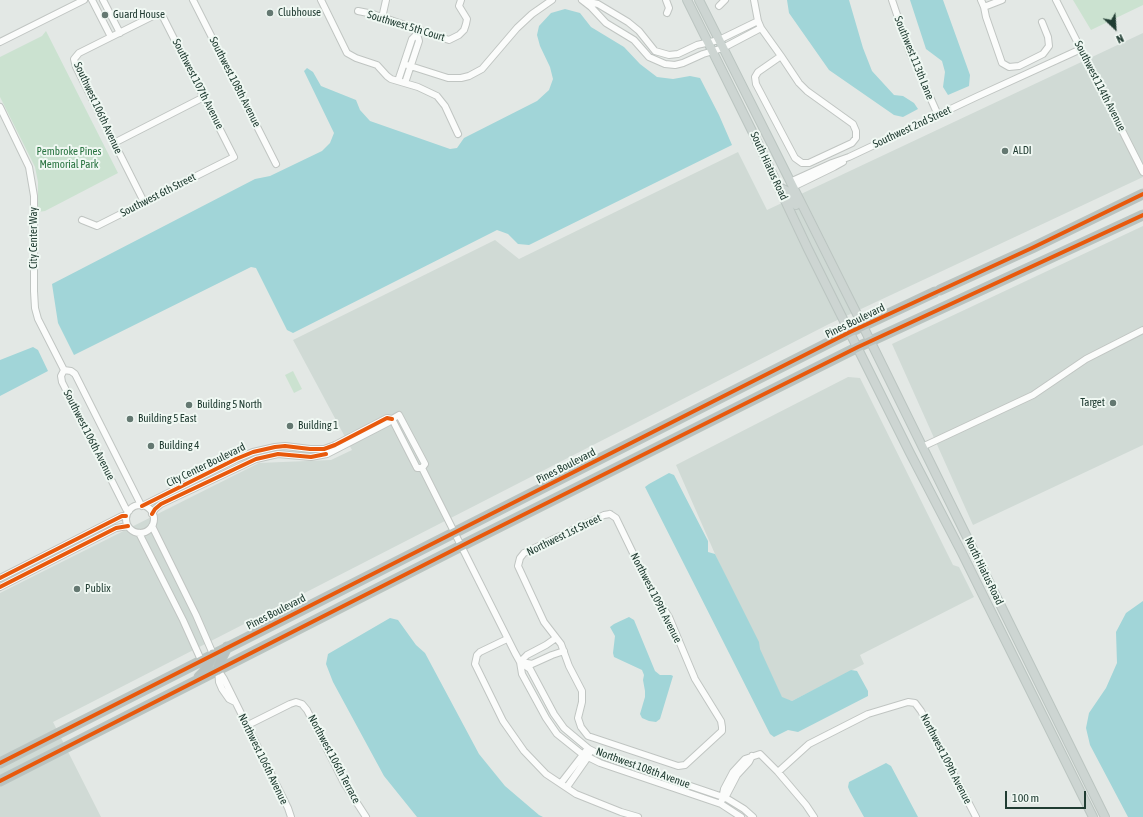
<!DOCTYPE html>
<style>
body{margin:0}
#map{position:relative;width:1143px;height:817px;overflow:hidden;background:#e3e8e5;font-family:"Asap Condensed",sans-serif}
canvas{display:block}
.north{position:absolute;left:1095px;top:8px;width:40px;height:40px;-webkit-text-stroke:3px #f0f8f3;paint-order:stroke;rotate:155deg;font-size:11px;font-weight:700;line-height:16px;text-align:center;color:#203c32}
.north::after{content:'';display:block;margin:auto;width:14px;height:18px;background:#203c32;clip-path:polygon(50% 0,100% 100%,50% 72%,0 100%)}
.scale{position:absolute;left:1005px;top:791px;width:81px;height:18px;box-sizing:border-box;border:2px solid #203c32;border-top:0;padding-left:5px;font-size:12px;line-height:14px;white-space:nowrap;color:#203c32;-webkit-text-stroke:3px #f0f8f3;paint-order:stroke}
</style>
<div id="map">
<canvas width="1143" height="817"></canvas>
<div class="north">N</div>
<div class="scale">100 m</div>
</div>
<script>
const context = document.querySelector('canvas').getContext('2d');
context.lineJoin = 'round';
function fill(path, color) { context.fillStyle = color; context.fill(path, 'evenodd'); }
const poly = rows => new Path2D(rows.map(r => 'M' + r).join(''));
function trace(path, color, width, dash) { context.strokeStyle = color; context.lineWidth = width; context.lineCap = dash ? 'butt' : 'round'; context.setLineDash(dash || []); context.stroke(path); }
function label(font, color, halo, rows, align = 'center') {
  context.font = font + ' "Asap Condensed",sans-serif'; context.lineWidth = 4; context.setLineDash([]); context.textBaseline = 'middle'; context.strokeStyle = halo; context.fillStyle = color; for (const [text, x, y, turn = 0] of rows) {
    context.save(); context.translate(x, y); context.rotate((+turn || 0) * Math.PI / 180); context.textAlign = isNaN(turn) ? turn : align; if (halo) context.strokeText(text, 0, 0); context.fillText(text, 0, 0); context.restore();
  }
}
const built = poly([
 [1143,33,1143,177,829,324,53,722,101,817,0,817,0,593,259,463,331,460,352,450,293,340,495,240,519,259,738,152,767,210],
 [1143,226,1143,445,973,525,892,344],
 [848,377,860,378,953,565,959,567,974,597,860,655,864,664,792,701,782,698,715,554,676,465]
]);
const green = poly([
 [1073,0,1143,0,1143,5,1091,30],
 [46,31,118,173,45,211,38,212,38,182,35,167,0,97,0,57,42,36],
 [293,371,302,389,294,393,285,375]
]);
const water = poly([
 [787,0,849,0,863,48,872,71,894,95,903,96,914,103,918,109,903,117,894,115,829,70,789,13],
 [910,0,943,0,970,75,969,86,948,95,943,87,945,72,942,61,926,49],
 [565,9,580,13,591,27,624,47,640,64,657,77,673,79,690,76,700,78,719,115,732,145,529,245,518,244,508,234,497,230,293,333,287,330,256,268,251,267,74,355,58,323,52,284,255,179,270,176,322,151,330,143,334,133,304,71,307,68,313,72,321,86,356,100,360,110,370,121,450,149,457,148,464,138,537,101,549,90,553,79,550,67,540,46,537,35,539,26,551,13],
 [33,347,38,350,48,371,0,396,0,360],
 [669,473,674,475,708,541,708,552,715,554,759,642,760,649,782,697,792,701,851,670,857,671,868,691,868,696,798,732,788,730,774,737,770,734,645,487,649,484],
 [1143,601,1143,817,1128,817,1090,745,1086,728,1089,713,1106,688,1117,663,1116,632,1126,613],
 [629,617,634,620,655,671,660,675,671,675,673,676,660,719,656,722,649,721,642,718,640,714,645,697,645,691,643,680,644,675,642,670,614,657,613,653,615,636,610,627,614,624],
 [390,618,398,620,416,645,425,653,479,754,505,786,539,815,543,817,417,817,384,776,333,682,326,664,328,654],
 [886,763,891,766,918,817,864,817,850,792,848,787,849,782]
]);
const minor = poly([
 [92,0,111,37],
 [103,0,120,33],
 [193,0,276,164],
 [321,0,347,53,356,58,377,65,387,76,391,79,418,87,437,96,445,106,458,134],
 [582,0,591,7,606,23,634,40,649,57,665,64,675,65,683,63,703,54,723,48,761,28],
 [666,0,669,8,667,13],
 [754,0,758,21,761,28,781,56,799,83,807,91,853,124,856,131,856,138,852,143,809,163,802,163,795,158,756,84,755,77,758,72,781,56],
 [892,0,909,50,938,115],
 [981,0,984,7,986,17,1002,63,1009,67,1019,66,1043,54,1049,46,1048,37,1042,22],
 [1056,0,1143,172],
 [585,1,598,4,628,22,639,31,655,51,669,55,678,54,697,45,719,40,758,21],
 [719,6,725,0],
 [984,7,1002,0],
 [358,11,373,14,449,40,459,35,464,30,466,24,467,19,459,6,461,0],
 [382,18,386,0],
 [0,42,84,0],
 [404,64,448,78,461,78,469,76,482,69,517,28,532,14,552,0],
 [398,81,412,39,417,34],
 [405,83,419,41,417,34,419,30],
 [0,107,29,167,34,196,34,291,35,308,38,319,64,370],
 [114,143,204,97],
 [790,182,832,163,849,157,976,97,1081,49],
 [793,187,834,167,843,162],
 [82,220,97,226,234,157,163,17,159,15,153,16,79,53,74,59,76,67,144,202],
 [64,370,71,371,75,374,141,505],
 [64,370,61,376,62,382,126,509,129,511],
 [392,419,417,468,422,468,515,653,520,662,530,669,554,714,564,728,589,749,605,757,726,798,744,809,753,817],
 [922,447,1033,395,1086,359,1143,330],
 '126 519a14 14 0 1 1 28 0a14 14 0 1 1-28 0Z',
 [142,506,236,459,253,452,275,447,285,446,310,449,324,449,335,445,387,418,392,419],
 [152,514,155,509,161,504,256,459,278,454,311,457,327,454,389,422,392,419,399,415,425,464,422,468],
 [610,514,616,518,646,580,669,617,695,679,721,721,722,727,722,731,685,765,678,766,588,736,581,727,578,718,582,702,582,691,569,666,561,644,544,622,518,566,520,558,524,553,604,515,610,514],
 [152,526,196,615,213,654],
 [139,533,183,620,201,660],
 [0,578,122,516,126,516],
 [0,587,116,528,128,526],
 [507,639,480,652,477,655,475,664,503,721,524,751,546,774,576,794,621,812,638,817],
 [520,662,522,674,546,718,557,734,582,754,600,763,721,804,741,817],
 [520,662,527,655,546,645,556,638],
 [522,662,532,664,552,655,564,651],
 [218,670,224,679,288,808,291,817],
 [218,670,219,682,222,689,229,699,235,702],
 [246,726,290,704,296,702,302,704,307,710,344,783,366,817],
 [778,772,806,805,814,817],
 [561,783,585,752],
 [567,787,588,757,589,754],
 [725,798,737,775,749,762,752,756],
 [721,804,724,789,733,772,745,759,760,754,778,772,809,744,868,714,908,702,915,703,921,711,976,817]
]);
const major = poly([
 [687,0,755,137,808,249,910,453,962,553,1093,817],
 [699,0,857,314,1105,817],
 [779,187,787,191,796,205]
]);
const highway = poly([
 [940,290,1032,248,1143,194],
 [218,670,221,659,227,647],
 [199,677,204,672,213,654],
 [0,763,850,332,935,292],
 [0,781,471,541,858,347,1143,215]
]);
const cycleway = poly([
 [142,506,236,459,253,452,275,447,285,446,310,449,324,449,335,445,387,418,392,419],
 [152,514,155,509,161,504,256,459,278,454,311,457,326,454],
 [0,578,122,516,126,516],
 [0,587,116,528,128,526],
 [0,763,850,332,1032,248,1143,194],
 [0,781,471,541,858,347,1143,215]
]);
const markers = [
 [270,13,4,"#647871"],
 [105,15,4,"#647871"],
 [1005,151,4,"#647871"],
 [1113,403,4,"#647871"],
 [189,405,4,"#647871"],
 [130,419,4,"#647871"],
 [290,426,4,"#647871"],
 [151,446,4,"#647871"],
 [77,589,4,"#647871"]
];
const poiNames = [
 ["Clubhouse",278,13],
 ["Guard House",113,15],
 ["ALDI",1013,151],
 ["Target",1105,403,"right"],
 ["Building 5 North",197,405],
 ["Building 5 East",138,419],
 ["Building 1",298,426],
 ["Building 4",159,446],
 ["Publix",85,589]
];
const streetNames = [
 ["Southwest 5th Court",406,26,17],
 ["Southwest 113th Lane",914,58,68],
 ["Southwest 108th Avenue",235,82,63],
 ["Southwest 107th Avenue",198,84,63],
 ["Southwest 114th Avenue",1100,86,63],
 ["Southwest 106th Avenue",98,108,65],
 ["Southwest 2nd Street",912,127,-25],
 ["South Hiatus Road",769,166,65],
 ["Southwest 6th Street",158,195,-27],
 ["City Center Way",34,238,-90],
 ["Pines Boulevard",855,321,-26],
 ["Southwest 106th Avenue",89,435,63],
 ["City Center Boulevard",206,465,-26],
 ["Pines Boulevard",566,466,-27],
 ["Northwest 1st Street",564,535,-26],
 ["North Hiatus Road",984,571,64],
 ["Northwest 109th Avenue",656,598,63],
 ["Pines Boulevard",276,612,-27],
 ["Northwest 106th Avenue",263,759,64],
 ["Northwest 106th Terrace",334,759,62],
 ["Northwest 109th Avenue",946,759,63],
 ["Northwest 108th Avenue",643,768,20]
];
const parkNames = [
 ["Pembroke Pines",69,152],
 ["Memorial Park",69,165]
];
fill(built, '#d0dad5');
fill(green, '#cbe2d0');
fill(water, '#a1d5d8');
trace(minor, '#c0c5c2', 8);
trace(major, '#bbc5c1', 10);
trace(highway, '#bbc5c1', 11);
trace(minor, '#fbfcfb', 6);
trace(major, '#cdd5d2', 8);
trace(highway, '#b9c2bf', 9);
trace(cycleway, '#e8590c', 4);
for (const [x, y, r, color] of markers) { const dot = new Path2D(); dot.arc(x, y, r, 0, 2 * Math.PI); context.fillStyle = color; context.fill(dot); trace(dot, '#f0f8f3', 1.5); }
label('11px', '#203c32', '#f0f8f3', poiNames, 'left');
label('11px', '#203c32', '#f0f8f3', streetNames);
label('11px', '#297440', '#f0f8f3', parkNames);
</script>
